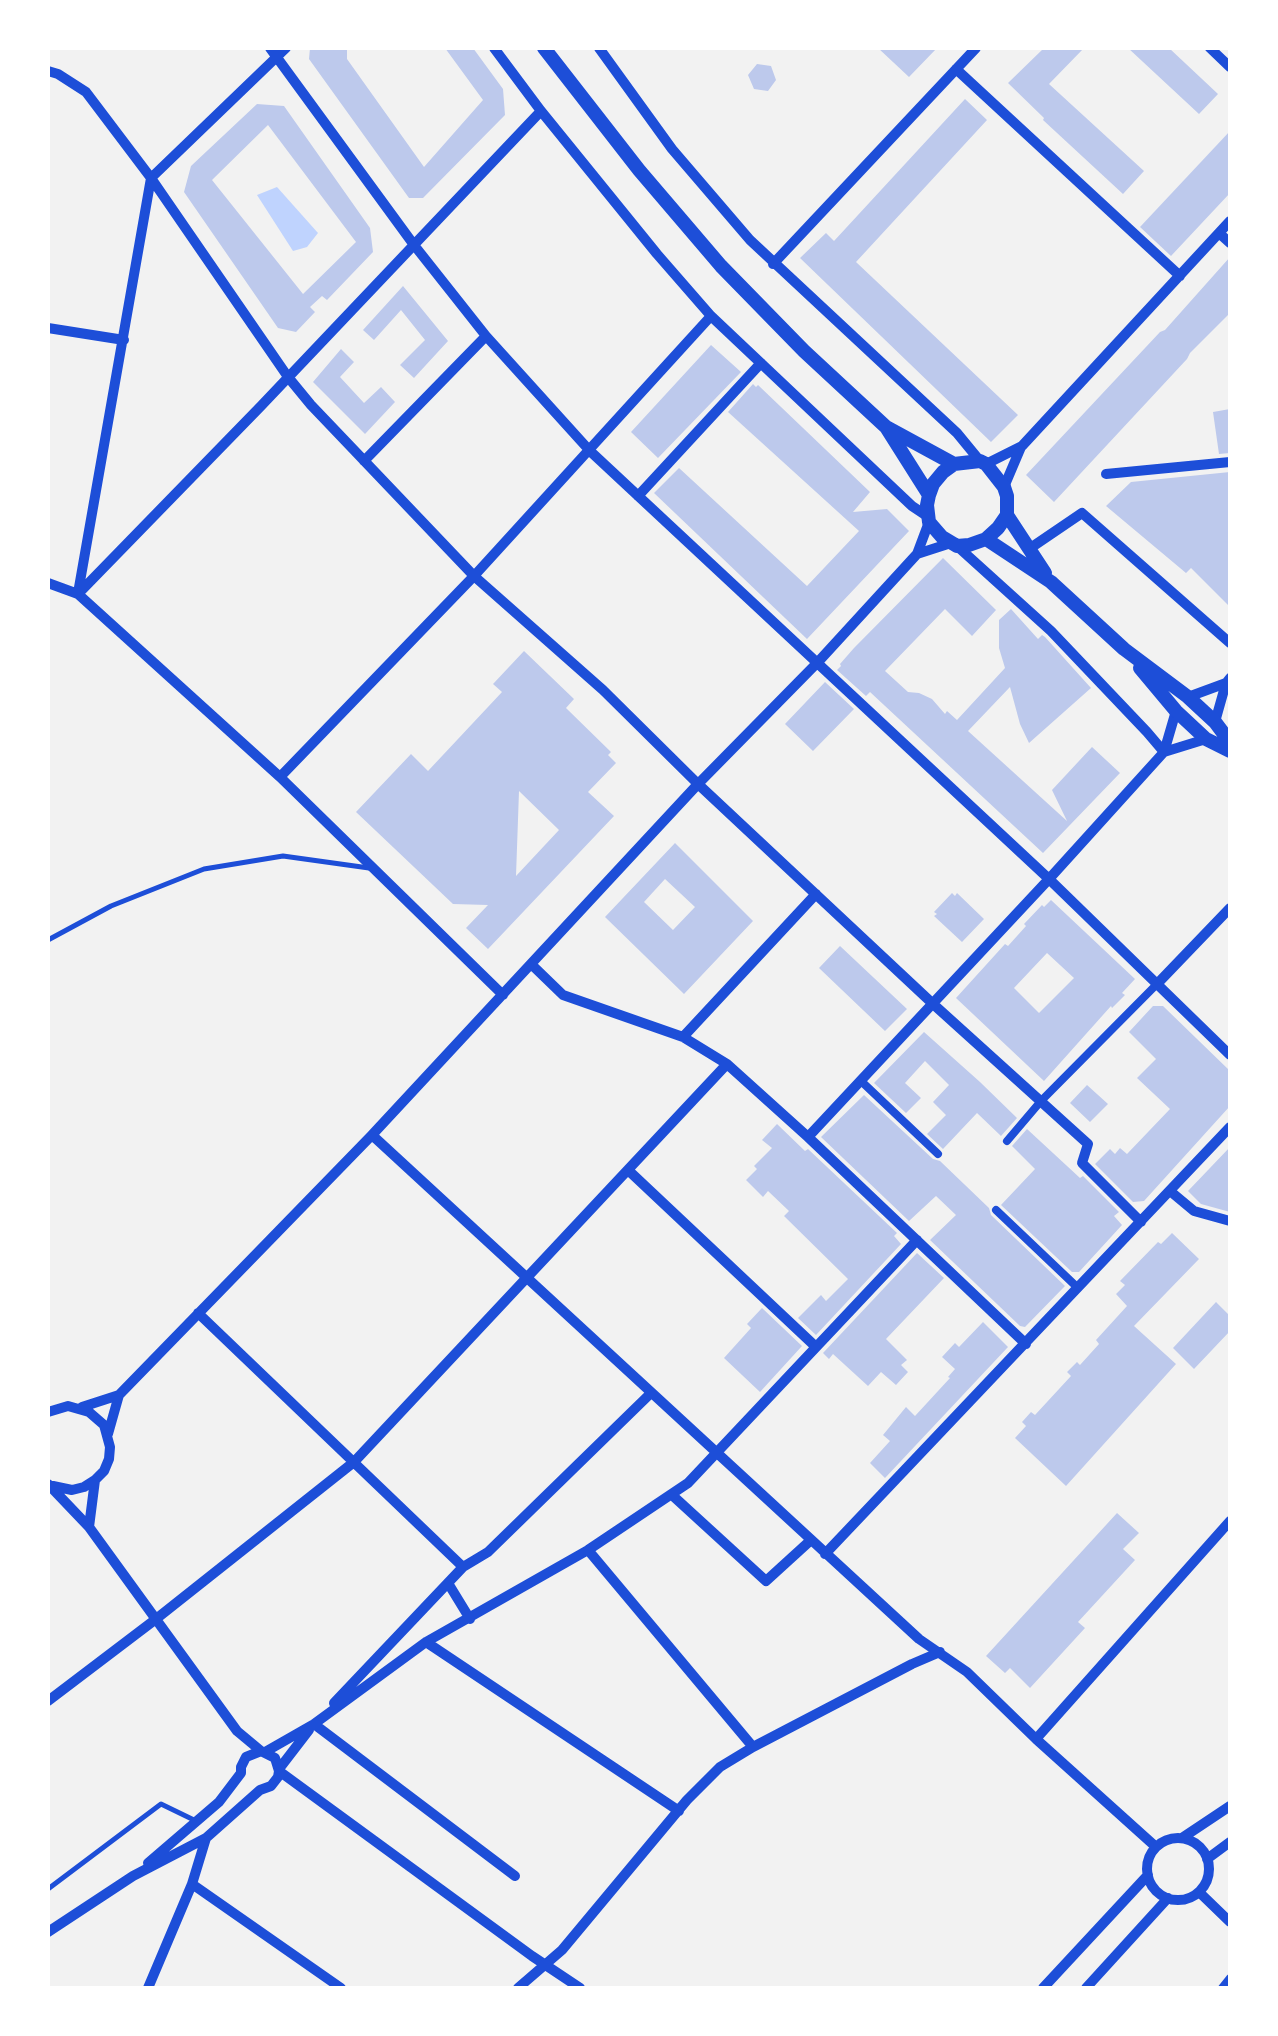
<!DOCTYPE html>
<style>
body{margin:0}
#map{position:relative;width:1278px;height:2036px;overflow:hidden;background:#f2f2f2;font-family:"IBM Plex Sans",sans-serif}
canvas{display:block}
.frame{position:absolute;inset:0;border:50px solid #fff;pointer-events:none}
</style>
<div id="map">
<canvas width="1278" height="2036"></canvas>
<div class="frame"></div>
</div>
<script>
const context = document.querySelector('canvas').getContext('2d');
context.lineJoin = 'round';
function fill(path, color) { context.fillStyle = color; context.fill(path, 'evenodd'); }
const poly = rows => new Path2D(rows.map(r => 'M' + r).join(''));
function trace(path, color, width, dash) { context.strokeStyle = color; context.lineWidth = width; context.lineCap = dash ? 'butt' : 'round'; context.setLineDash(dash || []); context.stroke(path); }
const water = poly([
 [277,187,318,233,307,247,293,251,257,195]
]);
const building = poly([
 [310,48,347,48,347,59,424,167,483,100,445,48,473,48,503,89,505,115,423,198,409,198,309,59],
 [878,48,937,48,909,77],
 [1044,48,1084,48,1049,84,1144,171,1123,194,1043,120,1044,118,1008,83],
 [1128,48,1169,48,1218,94,1199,114],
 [757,64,771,66,776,80,768,91,754,89,748,75],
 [965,99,987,120,856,262,1018,415,991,442,800,258,826,233,834,241],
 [257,104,284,106,370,228,373,252,327,300,322,296,310,307,315,312,296,332,278,328,184,192,191,166],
 [268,125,356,242,303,294,212,180],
 [1230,131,1230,193,1171,256,1140,227],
 [1230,257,1230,313,1190,353,1187,359,1054,502,1026,475,1160,332,1165,330],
 [403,286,448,341,414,378,400,365,425,340,401,310,374,340,363,330],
 [711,345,741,372,658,458,631,432],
 [341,349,354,362,340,377,364,403,381,387,395,402,365,434,313,382],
 [753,384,756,387,758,385,870,492,853,512,887,509,909,531,807,639,654,493,679,468,807,586,859,531,728,412],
 [1230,409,1230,453,1219,454,1213,412],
 [1230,472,1230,607,1191,568,1186,573,1106,506,1131,482],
 [943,558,996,610,972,636,945,609,885,671,908,692,919,693,932,699,945,714,947,711,957,720,1005,668,999,648,999,620,1011,609,1038,639,1042,635,1045,637,1091,688,1029,743,1020,724,1010,687,968,731,1067,821,1052,790,1092,747,1120,773,1043,853,870,692,866,696,837,670,841,666,840,664,854,648],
 [524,651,574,699,566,708,611,752,608,755,616,763,588,792,614,816,488,949,466,928,488,905,453,904,356,812,411,754,428,771,502,692,493,684],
 [519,791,559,830,516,876],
 [825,682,854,709,813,751,785,724],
 [675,843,753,921,684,994,605,917],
 [665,879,695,907,673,930,644,902],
 [952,893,955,896,957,893,984,919,962,942,934,916,937,914,934,912],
 [1051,900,1135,979,1122,993,1125,995,1112,1008,1111,1006,1044,1081,956,998,1005,944,1008,946,1026,926,1024,924,1042,905,1044,907],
 [1047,953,1074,978,1039,1013,1014,988],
 [840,946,907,1009,885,1031,819,968],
 [1153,1006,1163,1006,1230,1071,1230,1106,1144,1201,1133,1202,1095,1164,1110,1149,1115,1154,1120,1148,1127,1154,1170,1109,1137,1078,1156,1059,1129,1032],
 [924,1032,980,1082,1017,1118,1001,1136,977,1113,943,1149,927,1134,946,1115,933,1102,949,1085,925,1061,905,1083,921,1098,906,1113,874,1083],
 [1087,1085,1108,1104,1090,1122,1070,1103],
 [864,1095,933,1159,940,1161,989,1208,991,1215,1065,1286,1025,1327,1020,1326,930,1240,956,1215,936,1196,909,1221,821,1137],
 [777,1124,805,1151,808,1149,897,1233,894,1236,901,1244,816,1335,798,1318,821,1295,826,1301,848,1279,784,1216,789,1211,768,1191,763,1197,746,1180,757,1169,754,1166,772,1148,762,1140],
 [1027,1129,1080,1178,1083,1176,1119,1212,1114,1216,1122,1225,1079,1272,1072,1272,1001,1205,1035,1169,1012,1146],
 [1230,1147,1230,1212,1201,1204,1188,1191],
 [1172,1233,1199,1259,1134,1326,1176,1364,1066,1486,1015,1438,1026,1426,1022,1422,1031,1412,1035,1415,1071,1376,1067,1372,1077,1362,1080,1365,1099,1344,1096,1340,1127,1306,1116,1294,1125,1285,1120,1281,1158,1242,1161,1244],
 [917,1253,944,1278,886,1339,907,1360,901,1365,908,1372,896,1385,881,1372,868,1386,833,1354,829,1359,823,1353],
 [1216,1302,1230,1316,1230,1331,1194,1369,1173,1348],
 [762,1308,802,1346,760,1392,724,1358,751,1328,747,1324],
 [983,1322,1008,1347,885,1478,870,1463,890,1441,883,1435,906,1407,915,1416,950,1378,948,1377,955,1369,942,1357,955,1343,959,1347],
 [1117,1513,1139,1533,1123,1549,1135,1560,1078,1622,1085,1628,1030,1688,1010,1668,1005,1673,986,1656]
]);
const service = poly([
 [48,940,111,906,204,869,283,856,369,868],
 [48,1889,161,1804,194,1820]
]);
const pedestrian = poly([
 [861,1081,938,1154],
 [1007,1141,1041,1101,1158,983],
 [996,1210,1078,1288],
 [1222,1988,1230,1978]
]);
const minor = poly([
 [270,48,414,245,486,336,590,451,1049,879,1230,1055],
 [494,48,541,111,657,254,711,316,912,506,927,516],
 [599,48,672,149,750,240,957,433,980,461],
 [1210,48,1230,67],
 [956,69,1180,276],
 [48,71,58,74,86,92,151,178,288,377,311,405,353,449,474,576,603,690,698,784,932,1003,1088,1144,1082,1163,1141,1222],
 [1219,233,1230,243],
 [773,264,976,48],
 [48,328,124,340],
 [364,461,486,336],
 [986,464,1022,446,1230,221],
 [1106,474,1230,462],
 [1004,487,1021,447],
 [638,496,761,363],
 [957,546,1051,631,1147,732,1164,752],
 [1029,549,1082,513,1230,643],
 [917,554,951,543],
 [48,583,78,594,280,777,503,995],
 [78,593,151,178,286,48],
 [78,594,261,406,541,111],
 [1188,697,1226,683],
 [1215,722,1226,683,1230,678],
 [1164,752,1206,739],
 [280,777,474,576,711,316],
 [532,965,563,995,683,1037,727,1064,808,1137,1026,1344],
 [1158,983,1230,908],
 [683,1037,816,894],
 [372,1135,919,1639,967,1672,1036,1739,1156,1847],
 [808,1137,1049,879,1164,752,1176,711],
 [628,1170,816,1347],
 [1170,1191,1194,1211,1230,1221],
 [198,1313,463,1567],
 [82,1407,119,1395],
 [48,1412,68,1406,89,1412,104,1425,110,1447,109,1459,104,1471,95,1480,84,1487,72,1490,53,1486],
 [108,1434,119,1395,372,1135,698,784,818,662,917,554,929,522],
 [672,1495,766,1581,811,1540],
 [89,1527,95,1480],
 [588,1550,753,1747],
 [825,1554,1230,1127],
 [448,1583,470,1619],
 [426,1642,679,1811],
 [48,1701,156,1619,354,1462,727,1064],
 [334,1703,463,1567,488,1552,651,1393],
 [314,1724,515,1876],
 [1036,1739,1230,1521],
 [265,1752,314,1724,426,1642,588,1550,688,1483,917,1240],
 [279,1769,309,1730],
 [279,1771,532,1956,580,1988],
 [1182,1838,1230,1806],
 '1147 1869a31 31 0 1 1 62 0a31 31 0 1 1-62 0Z',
 [1207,1859,1230,1842],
 [148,1863,219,1802,241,1773,241,1767,246,1757,261,1751],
 [192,1884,341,1988],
 [1199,1892,1230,1922],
 [48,1932,133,1876,206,1838,260,1790,271,1786,278,1777,279,1771,275,1758,261,1751,237,1731,89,1527,48,1484],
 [148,1988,192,1884,206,1838],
 [518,1988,562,1950,687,1800,720,1767,753,1747,912,1664,940,1652],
 [1043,1988,1148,1875],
 [1086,1988,1168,1898]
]);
const secondary = poly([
 [544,48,639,170,721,266,804,351,886,427,929,495],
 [886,427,954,464],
 [980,461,986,464,1004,487,1007,496,1007,515,998,528,986,539,969,545,957,546,942,537,929,522,927,505,929,495,933,484,943,472,954,464,980,461],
 [1007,515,1045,573],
 [986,539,1051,582,1124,649,1188,697,1215,722,1230,742],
 [1140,668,1176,711,1206,739,1230,751]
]);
fill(water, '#bfd3fe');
fill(building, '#bdc9ec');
trace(service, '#1d4ed8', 5);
trace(pedestrian, '#1d4ed8', 8);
trace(minor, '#1d4ed8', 10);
trace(secondary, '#1d4ed8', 14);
</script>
